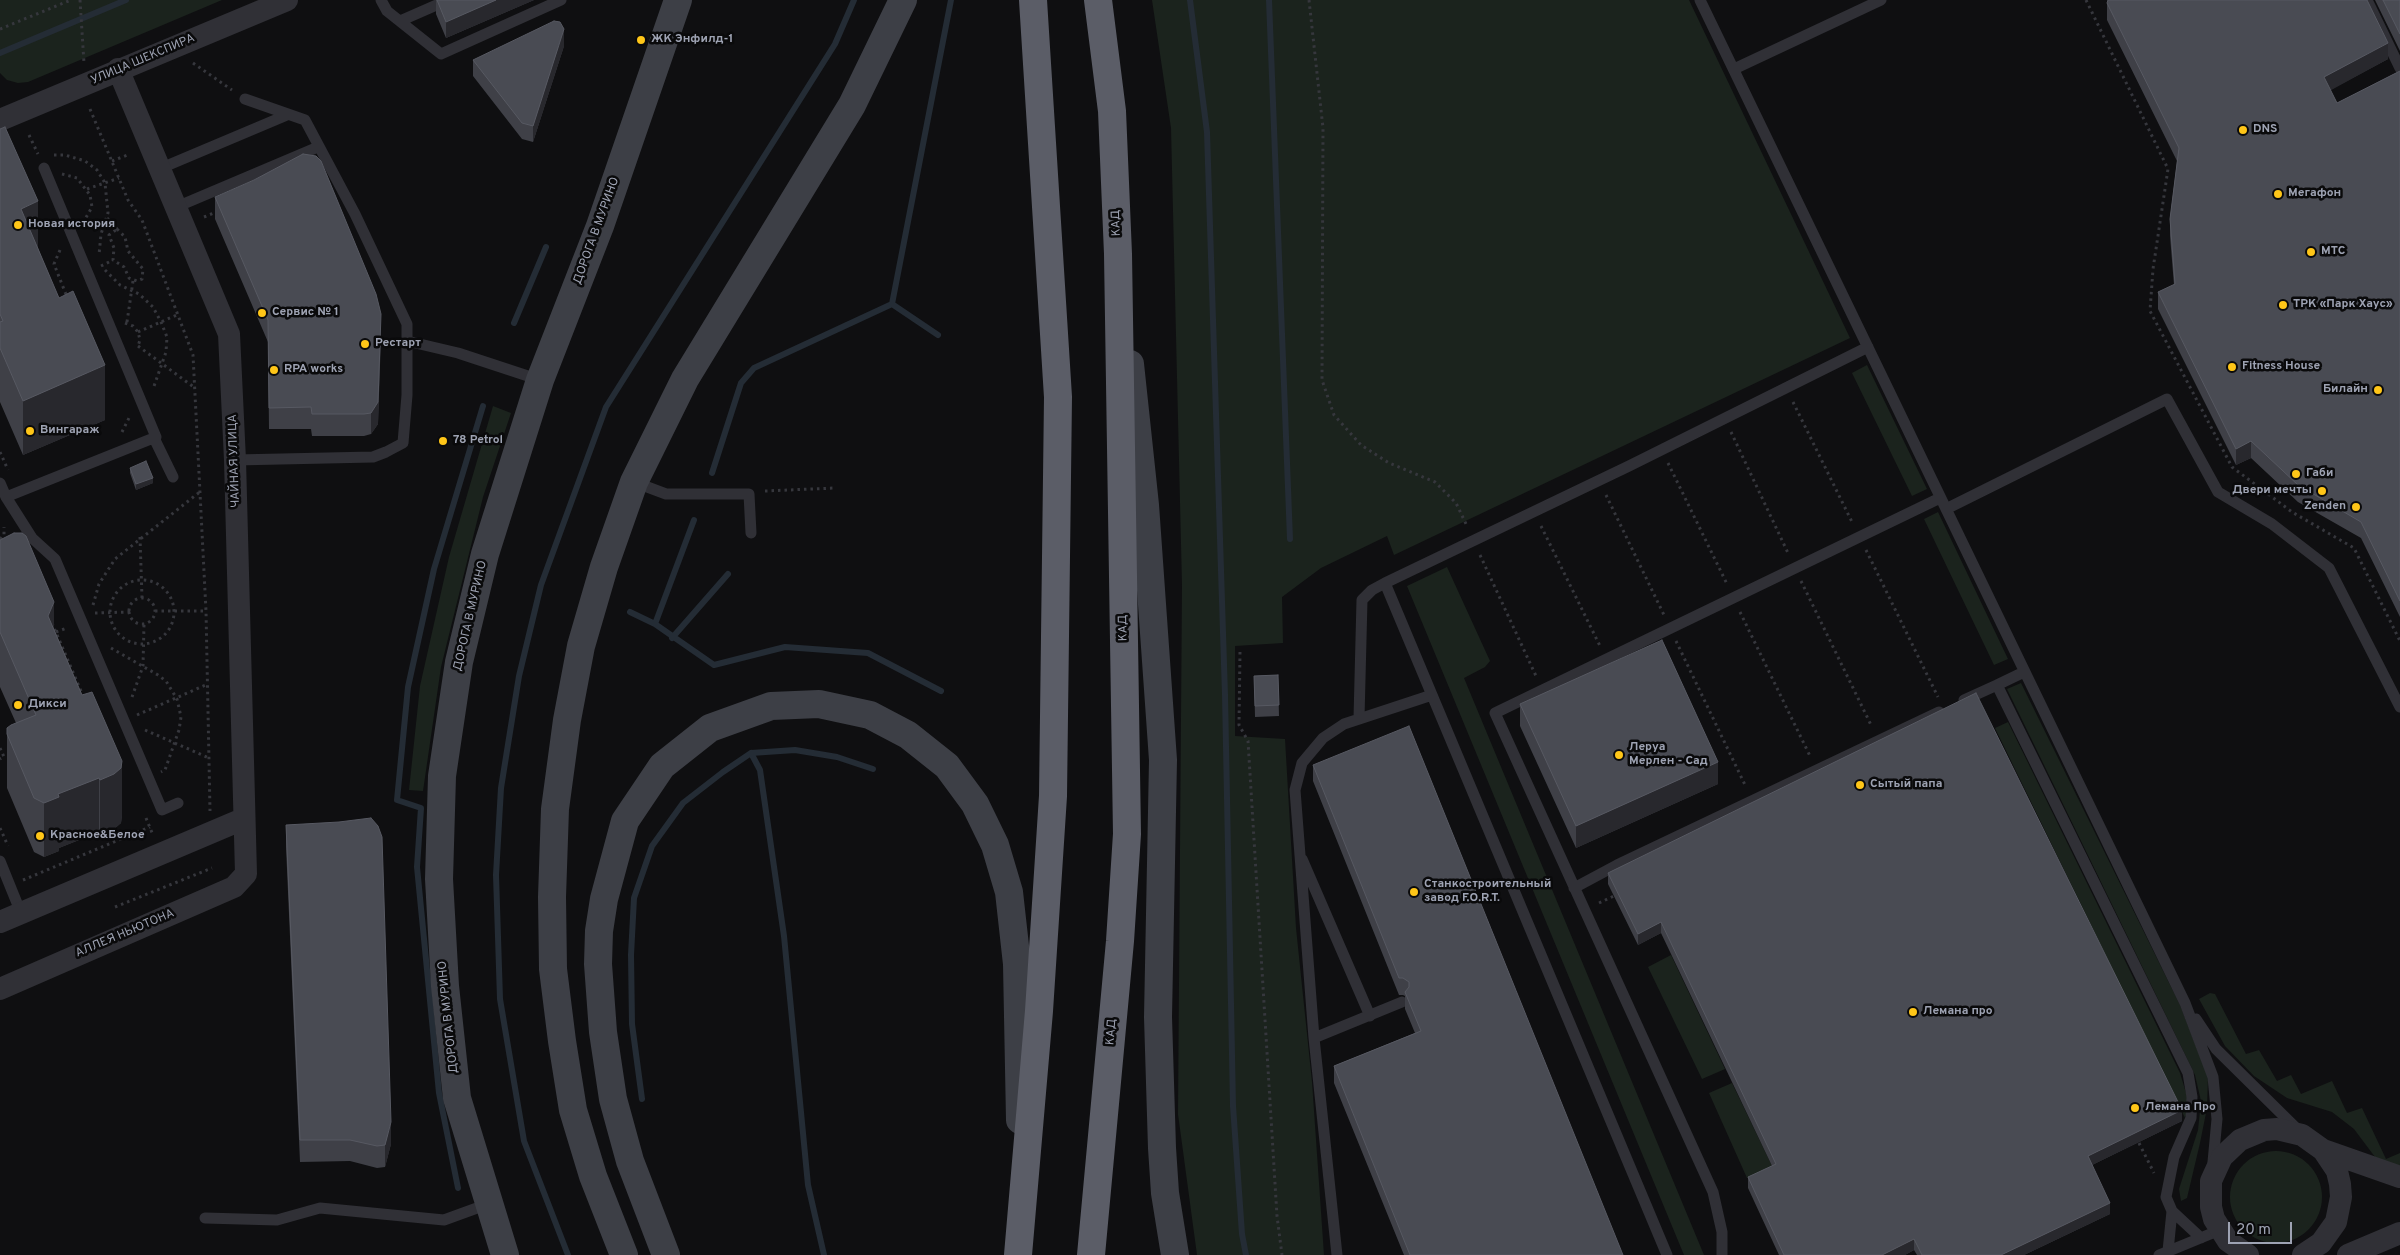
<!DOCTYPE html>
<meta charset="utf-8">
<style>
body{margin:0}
#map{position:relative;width:2400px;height:1255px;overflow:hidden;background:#0f0f11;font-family:Overpass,sans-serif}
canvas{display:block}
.scale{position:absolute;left:2228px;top:1222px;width:64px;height:22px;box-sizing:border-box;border:2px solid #9ea3b3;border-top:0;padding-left:6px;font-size:15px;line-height:18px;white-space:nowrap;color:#9ea3b3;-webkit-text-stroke:4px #0a0a0b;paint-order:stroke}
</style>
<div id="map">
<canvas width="2400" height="1255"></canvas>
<div class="scale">20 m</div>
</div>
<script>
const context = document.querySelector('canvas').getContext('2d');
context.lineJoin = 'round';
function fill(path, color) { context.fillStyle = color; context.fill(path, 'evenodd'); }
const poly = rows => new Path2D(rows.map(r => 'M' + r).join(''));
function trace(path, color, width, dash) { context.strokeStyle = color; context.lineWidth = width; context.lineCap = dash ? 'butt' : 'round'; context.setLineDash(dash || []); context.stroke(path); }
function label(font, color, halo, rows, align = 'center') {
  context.font = font + ' Overpass,sans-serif'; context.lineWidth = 5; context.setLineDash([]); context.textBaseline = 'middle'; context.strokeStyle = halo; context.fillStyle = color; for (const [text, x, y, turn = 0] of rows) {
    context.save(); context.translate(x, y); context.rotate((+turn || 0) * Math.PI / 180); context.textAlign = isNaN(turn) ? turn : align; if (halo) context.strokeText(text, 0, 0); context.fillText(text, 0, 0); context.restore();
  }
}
const green = poly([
 [0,0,222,0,28,82,18,83,7,80,0,73],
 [1152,0,1689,0,1850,338,1394,555,1387,536,1321,568,1282,597,1283,643,1235,646,1235,736,1285,739,1296,928,1312,1082,1324,1255,1197,1255,1178,1114,1182,585,1171,128],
 [1867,365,1927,489,1912,496,1852,373],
 [493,406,511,413,483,497,441,667,423,791,409,790,420,686,449,557],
 [1938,512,2008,659,1994,665,1924,519],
 [1447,567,1490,661,1485,667,1464,678,1704,1255,1684,1255,1407,586],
 [2021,683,2180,1005,2208,1077,2207,1108,2200,1143,2187,1198,2181,1201,2179,1189,2198,1130,2201,1101,2195,1075,2007,689],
 [2008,722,2180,1073,2187,1096,2188,1111,2185,1118,1995,728],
 [1671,955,1725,1069,1702,1079,1648,967],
 [2210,993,2215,994,2246,1054,2259,1050,2277,1081,2291,1075,2301,1094,2332,1081,2347,1113,2362,1108,2386,1159,2400,1153,2400,1172,2378,1161,2354,1129,2332,1112,2287,1098,2254,1076,2225,1046,2199,999],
 [1732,1083,1772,1166,1747,1178,1709,1093],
 '2230 1197a46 46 0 1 1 92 0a46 46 0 1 1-92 0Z'
]);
const stream = poly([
 [1190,0,1207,132,1225,695,1233,1106,1242,1234,1246,1255],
 [1269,0,1290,539],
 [0,53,126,0],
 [892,304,951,0],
 [514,323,546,247],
 [712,473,741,383,754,368,892,304,938,335],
 [630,612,655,624,714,665,785,647,868,653,941,691],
 [655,624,694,520],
 [672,638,728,574],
 [751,753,760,770,784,936,808,1185,824,1255],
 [642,1099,632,1024,631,955,634,898,652,846,683,803,723,772,751,753,795,750,837,757,873,769],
 [458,1188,439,1093,417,867,421,808,397,800,408,687,434,569,483,406],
 [568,1255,524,1141,500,999,496,875,501,788,519,676,541,585,606,407,835,44,854,0]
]);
const path = poly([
 [80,0,84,63],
 [1309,0,1323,128,1322,380,1334,415,1361,445,1389,463,1435,482,1456,503,1467,526],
 [2086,0,2168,169,2153,269,2150,311,2232,467,2292,512,2354,548,2400,641],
 [0,29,71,0],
 [193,63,232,90],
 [90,109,128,200,142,220,193,355,206,611,210,811],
 [29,135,38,154],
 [54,155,65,155,85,161,97,170,105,183,108,213,101,234,99,255],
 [112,161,130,154],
 [62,174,77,178,90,195,92,207,84,221],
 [87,189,119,178],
 [204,217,216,212],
 [107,218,117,229],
 [117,229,125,237,128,251,143,269,142,279,137,281,129,278,124,267,113,260,114,248,109,235,117,229],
 [60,250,54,264,67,297],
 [101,266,113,260],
 [105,270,120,285,139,294,153,307,161,322,167,337,166,352,153,389],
 [127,322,133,281],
 [125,323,133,326,138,332,140,340,138,346],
 [138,332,179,314],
 [138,346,195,388],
 [1793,402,1853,524],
 [122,432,129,418],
 [1731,432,1788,553],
 [0,452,8,470],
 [1668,463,1727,584],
 [765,491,835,488],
 [1606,495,1664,615],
 [1541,526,1600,646],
 [140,537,142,598],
 [0,539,4,535,4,527],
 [1866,550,1938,697],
 [1480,555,1536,676],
 '110 612a32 32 0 1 1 64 0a32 32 0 1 1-64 0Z',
 [1801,581,1872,727],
 '129 611a13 13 0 1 1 26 0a13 13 0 1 1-26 0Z',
 [93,605,99,584,115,559,201,491],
 [155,611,206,611],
 [1740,612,1810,756],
 [95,613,130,612],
 [52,623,84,698],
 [56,632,67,628],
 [1676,641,1746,787],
 [111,648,158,675,166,681,177,699,181,717,179,730,165,770,161,772],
 [1240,652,1239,725,1248,741,1277,1216,1282,1255],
 [132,697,143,666,144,624],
 [137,715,208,684],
 [145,730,209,758],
 [0,748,4,757,0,759],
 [146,818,153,835],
 [0,828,8,846],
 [23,880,150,827],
 [1599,903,1614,896],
 [115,907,212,868],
 [2139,1143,2154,1173]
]);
const lane = poly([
 [381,0,387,11,441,54,561,0],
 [1700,0,2185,1003,2213,1077,2217,1119,2213,1162],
 [2367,0,2400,68],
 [400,21,448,0],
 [1734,69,1881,0],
 [159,169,287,115],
 [174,208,318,147],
 [407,341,458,353,540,380],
 [154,438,173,477],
 [235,460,373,457,386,452,403,443,407,395,407,324,355,214,305,120,245,99],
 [634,482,666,494,749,494,751,533],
 [0,483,6,497,32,538,55,559,162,810,178,803],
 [6,497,156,437,44,168],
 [1946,509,2167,399,2218,492,2272,524,2329,568,2400,707],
 [2024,672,1997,685,2188,1073,2192,1097,2191,1118,2174,1157,2166,1197,2172,1211,2168,1251],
 [1432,695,1385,583,1629,466,1868,347],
 [1964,700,1997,685],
 [1359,718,1362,600,1372,590,1385,583],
 [1302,859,1370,1016],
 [0,861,21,913],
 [1574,888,1617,865,1939,712],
 [2196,1019,2216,1049,2298,1130],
 [1314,1038,1402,1002],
 [2172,1211,2201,1238],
 [205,1218,277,1220,320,1208,444,1220,488,1204],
 [1337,1255,1314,1038,1295,790,1302,763,1323,738,1344,724,1432,695,1667,1255],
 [1722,1255,1722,1232,1713,1192,1495,713,1940,498],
 [2159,1255,2220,1230]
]);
const street = poly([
 [0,120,287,0],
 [0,922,243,819],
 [0,989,234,887,246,874,235,460,229,334,118,69],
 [2323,1150,2400,1177],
 [2248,1255,2228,1241,2214,1219,2211,1207,2211,1181,2222,1157,2240,1140,2264,1130,2277,1129,2302,1135,2323,1150,2337,1171,2340,1184,2341,1197,2336,1222,2321,1243,2303,1255],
 [2348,1255,2400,1233]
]);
const secondary = poly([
 [1130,364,1145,505,1163,760,1158,1017,1162,1148,1165,1193,1175,1255],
 [505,1255,457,1098,445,986,439,879,442,776,459,662,485,554,540,380,600,226,678,0],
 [624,1255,593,1176,573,1110,562,1041,553,969,552,897,555,809,567,720,581,646,604,567,634,482,685,379,852,105,903,0],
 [666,1255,630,1161,613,1099,603,1032,598,964,599,931,604,899,625,821,662,766,710,728,771,706,819,704,870,715,908,735,947,766,975,804,995,845,1009,892,1017,964,1020,1120]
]);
const highway = poly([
 [1018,1255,1039,1011,1053,796,1058,397,1033,0],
 [1091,1255,1120,941,1127,834,1118,254,1112,111,1098,0]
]);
const wall = poly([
 [436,0,534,0,446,38,436,14],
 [2375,0,2400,0,2400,51],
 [2107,3,2388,59,2330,90,2337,103,2400,71,2400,617,2361,538,2298,502,2251,458,2236,465,2158,309,2158,292,2174,285,2170,236,2170,219,2177,161,2107,20],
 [564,46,533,142,522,139,473,76,473,60],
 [0,129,38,248,105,420,23,455,0,402],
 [215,197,381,336,378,424,371,434,364,436,312,436,311,429,269,429,268,342,215,219],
 [130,468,153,483,136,490,130,473],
 [0,540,54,628,122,815,121,823,114,829,100,834,99,832,59,848,59,851,44,857,34,852,7,788,7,734,16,723,0,687],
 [1278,675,1279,716,1255,717,1254,676],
 [1520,704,1718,784,1576,848,1520,726],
 [1313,765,1623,1255,1404,1255,1334,1083,1334,1066,1415,1033,1405,1009,1405,996,1403,995,1399,995,1313,781],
 [286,825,391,1144,385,1167,377,1168,350,1161,300,1162,286,847],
 [1608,873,2182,1121,2092,1165,2110,1214,2024,1255,1917,1255,1914,1250,1905,1255,1779,1255,1748,1188,1748,1177,1772,1166,1661,933,1638,945,1608,884]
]);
const shadedWall = poly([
 [496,0,534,0,446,38,446,22],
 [564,29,564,46,533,142,533,126],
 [2388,43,2388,59,2324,94,2324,77],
 [38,201,38,256,21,209],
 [381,314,378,424,371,434,371,413],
 [105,365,105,420,23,455,23,401],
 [2251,441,2251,458,2236,465,2236,449],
 [153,478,153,483,136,490,136,484],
 [54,602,54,657,48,616],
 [122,761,122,815,121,823,114,829,100,834,100,780],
 [1718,762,1718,784,1576,848,1576,826],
 [99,778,99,832,59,848,59,851,44,857,44,803,58,794],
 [1661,922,1661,933,1638,945,1638,934],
 [2182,1110,2182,1121,2088,1167,2088,1156],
 [391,1122,391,1144,385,1167,385,1145],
 [2110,1203,2110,1214,2024,1255,2001,1255],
 [1914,1239,1914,1250,1905,1255,1882,1255]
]);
const building = poly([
 [437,0,496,0,446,22,437,0],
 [2108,0,2367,0,2388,43,2324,77,2337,103,2400,71,2400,601,2361,522,2298,485,2251,441,2236,449,2158,292,2175,284,2170,219,2179,148,2107,3,2108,0],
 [2383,0,2400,0,2400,34,2383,0],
 [554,21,560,22,564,29,533,126,522,123,473,60,554,21],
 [5,127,38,201,21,209,59,298,73,291,105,365,23,401,0,348,0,322,3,321,0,314,0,129,5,127],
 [303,154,316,156,321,161,376,294,381,314,378,402,371,413,364,414,312,414,311,407,269,408,268,320,215,197,254,180,303,154],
 [146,461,153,478,136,484,130,468,146,461],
 [14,533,22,533,26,536,54,602,48,616,82,695,92,692,122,761,121,768,114,774,100,780,99,778,58,794,59,797,44,803,34,798,7,734,7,728,11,725,36,715,0,632,0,540,14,533],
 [1662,640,1718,762,1576,826,1520,704,1662,640],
 [1278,675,1279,705,1255,706,1254,676,1278,675],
 [1976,693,2182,1110,2088,1156,2110,1203,2001,1255,1922,1255,1914,1239,1882,1255,1784,1255,1748,1177,1776,1164,1661,922,1638,934,1608,873,1976,693],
 [1409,726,1623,1255,1410,1255,1334,1066,1421,1031,1405,992,1409,987,1409,982,1403,978,1399,978,1313,765,1409,726],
 [371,818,378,826,382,837,391,1122,385,1145,377,1146,350,1140,300,1140,286,825,339,822,371,818]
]);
const markers = [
 [641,40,5,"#ffc618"],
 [2243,130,5,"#ffc618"],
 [2278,194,5,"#ffc618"],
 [18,225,5,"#ffc618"],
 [2311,252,5,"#ffc618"],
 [2283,305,5,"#ffc618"],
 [262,313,5,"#ffc618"],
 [365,344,5,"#ffc618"],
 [2232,367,5,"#ffc618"],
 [274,370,5,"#ffc618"],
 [2378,390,5,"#ffc618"],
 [30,431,5,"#ffc618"],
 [443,441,5,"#ffc618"],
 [2296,474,5,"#ffc618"],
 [2322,491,5,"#ffc618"],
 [2356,507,5,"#ffc618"],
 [18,705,5,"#ffc618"],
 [1619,755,5,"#ffc618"],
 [1860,785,5,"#ffc618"],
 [40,836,5,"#ffc618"],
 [1414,892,5,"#ffc618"],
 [1913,1012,5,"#ffc618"],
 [2135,1108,5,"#ffc618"]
];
const poiNames = [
 ["ЖК Энфилд-1",651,40],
 ["DNS",2253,130],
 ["Мегафон",2288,194],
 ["Новая история",28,225],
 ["МТС",2321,252],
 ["ТРК «Парк Хаус»",2293,305],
 ["Сервис № 1",272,313],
 ["Рестарт",375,344],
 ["Fitness House",2242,367],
 ["RPA works",284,370],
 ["Билайн",2368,390,"right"],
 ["Вингараж",40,431],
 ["78 Petrol",453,441],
 ["Габи",2306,474],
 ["Двери мечты",2312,491,"right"],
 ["Zenden",2346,507,"right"],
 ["Дикси",28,705],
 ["Леруа",1629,748],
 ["Мерлен - Сад",1629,762],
 ["Сытый папа",1870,785],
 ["Красное&Белое",50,836],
 ["Станкостроительный",1424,885],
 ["завод F.O.R.T.",1424,899],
 ["Лемана про",1923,1012],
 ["Лемана Про",2145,1108]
];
const streetNames = [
 ["УЛИЦА ШЕКСПИРА",143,60,-23],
 ["КАД",1117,223,-92],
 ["ДОРОГА В МУРИНО",597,231,-70],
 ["ЧАЙНАЯ УЛИЦА",235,461,-92],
 ["ДОРОГА В МУРИНО",471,616,-77],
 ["КАД",1124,628,-91],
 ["АЛЛЕЯ НЬЮТОНА",125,934,-23],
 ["ДОРОГА В МУРИНО",449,1017,-96],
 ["КАД",1112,1032,-85]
];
fill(green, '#1b231d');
trace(stream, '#242c35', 6);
trace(path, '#36373d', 3, [2.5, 4]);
trace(lane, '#303036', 11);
trace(street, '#303036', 22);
trace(secondary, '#3d3f46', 28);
trace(highway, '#5b5d67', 28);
fill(wall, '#3f4047');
fill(shadedWall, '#28282d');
fill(building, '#494b53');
trace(building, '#575962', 1);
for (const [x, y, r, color] of markers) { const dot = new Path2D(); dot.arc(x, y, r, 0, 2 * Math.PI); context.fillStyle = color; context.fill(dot); trace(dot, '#0a0a0b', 2); }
label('bold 12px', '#9ea3b3', '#0a0a0b', poiNames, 'left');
label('12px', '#9ea3b3', '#0a0a0b', streetNames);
</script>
